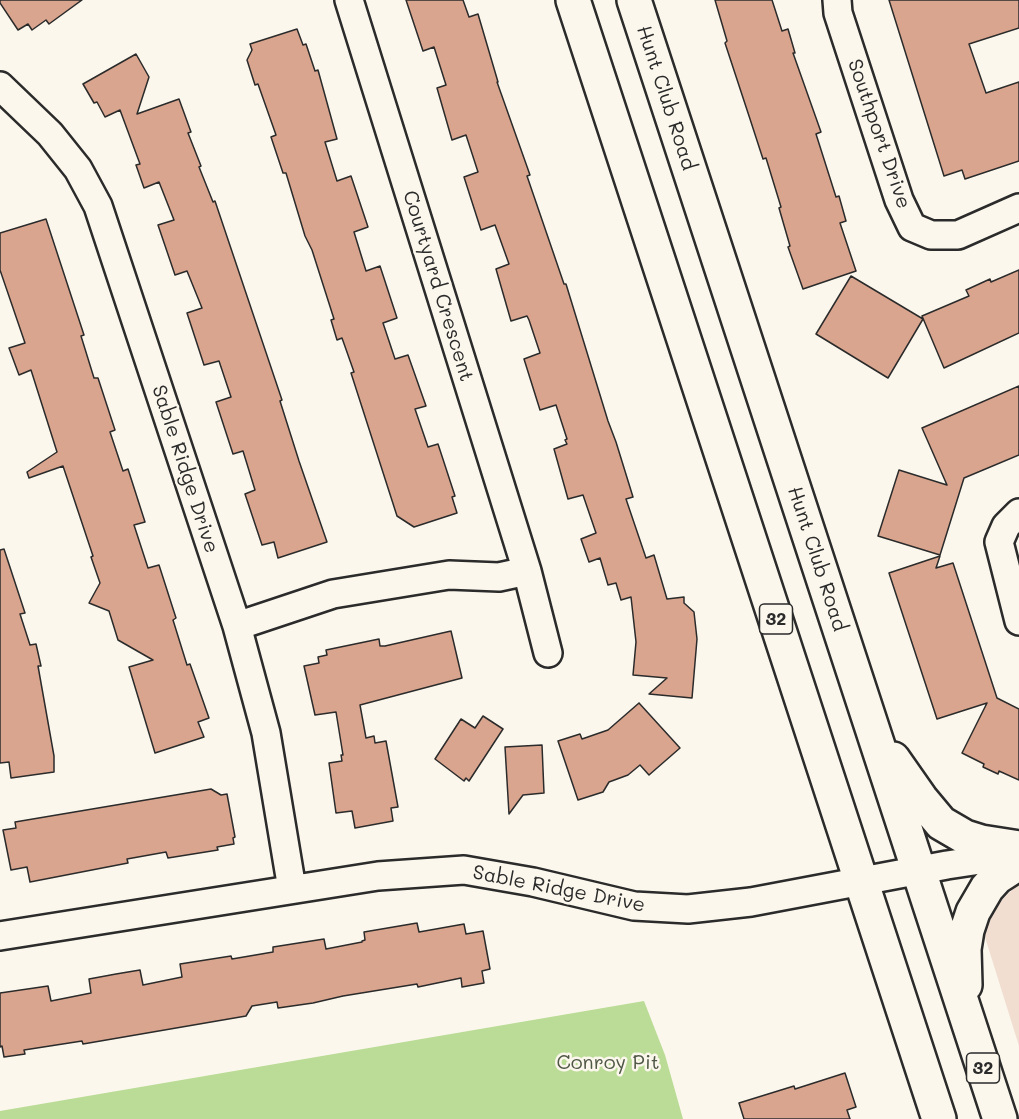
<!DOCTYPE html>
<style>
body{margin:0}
canvas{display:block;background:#fbf7ec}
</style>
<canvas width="1019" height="1119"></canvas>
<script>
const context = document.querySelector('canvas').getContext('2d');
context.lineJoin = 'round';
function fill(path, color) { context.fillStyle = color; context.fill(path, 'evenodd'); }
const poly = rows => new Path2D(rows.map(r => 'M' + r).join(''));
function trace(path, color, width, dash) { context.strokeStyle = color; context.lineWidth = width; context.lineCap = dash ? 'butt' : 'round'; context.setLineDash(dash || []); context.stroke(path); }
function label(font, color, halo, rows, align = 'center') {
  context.font = font + ' Mali,sans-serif'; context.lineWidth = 5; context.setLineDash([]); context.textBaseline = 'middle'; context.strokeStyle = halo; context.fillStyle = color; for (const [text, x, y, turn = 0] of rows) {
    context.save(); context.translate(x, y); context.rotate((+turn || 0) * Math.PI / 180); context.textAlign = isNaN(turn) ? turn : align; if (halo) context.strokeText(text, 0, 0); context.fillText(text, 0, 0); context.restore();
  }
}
const built = poly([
 [1019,883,1019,1046,984,934,996,906]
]);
const green = poly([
 [644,1001,665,1055,683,1119,0,1119,0,1111]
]);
const building = poly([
 [0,0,82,0,49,24,46,20,32,30,28,24,18,30,0,3,0,0],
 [406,0,463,0,469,17,478,14,498,82,497,82,530,175,527,176,564,284,566,284,608,421,616,442,633,497,626,499,646,558,654,555,667,599,684,597,684,603,694,612,697,639,692,698,649,694,667,678,633,675,636,642,631,597,621,600,616,583,608,585,600,558,589,562,581,539,596,533,583,495,568,499,554,449,567,444,565,440,567,439,556,405,540,410,524,359,540,353,529,320,527,316,511,321,496,269,509,264,495,225,481,230,464,177,478,172,466,135,452,140,437,88,446,85,434,47,423,51,406,0],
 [715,0,772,0,782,31,788,29,795,53,793,53,821,132,816,134,836,197,839,196,846,221,840,223,856,271,803,289,788,247,790,246,779,208,781,207,766,158,763,159,750,119,725,43,727,41,715,0],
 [889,0,1019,0,1019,28,969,44,986,93,1019,82,1019,161,965,179,962,170,944,176,889,0],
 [297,29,303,45,306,44,315,71,318,70,337,139,325,142,337,181,351,176,368,227,354,232,366,271,380,266,397,318,383,323,395,359,408,355,426,406,415,409,428,447,438,444,455,496,452,497,457,513,414,527,397,516,351,373,354,372,342,338,337,340,331,320,334,319,312,250,305,236,286,173,283,173,271,137,276,135,258,84,255,85,247,60,252,50,250,44,297,29],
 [136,54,149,77,137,114,179,99,191,132,188,133,201,166,199,167,213,202,215,201,282,400,280,401,299,461,327,542,278,558,274,542,262,545,245,494,255,490,243,451,233,454,216,402,231,397,219,361,204,365,187,313,202,308,187,271,175,275,158,225,174,220,159,182,144,188,136,165,140,164,120,110,105,117,97,102,94,103,83,84,136,54],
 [46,219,84,335,81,336,94,378,98,378,115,430,110,432,123,471,128,469,145,522,134,525,148,568,159,565,176,618,173,620,187,665,190,664,209,718,198,722,204,737,155,753,129,667,153,660,118,640,109,611,89,603,100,583,91,557,93,556,63,466,29,478,27,472,57,452,31,370,19,375,9,348,25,343,0,270,0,233,46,219],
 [1019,270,1019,333,944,368,922,316,969,296,966,290,990,279,991,282,1019,270],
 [851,276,923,319,888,378,816,334,851,276],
 [1019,386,1019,455,964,478,940,555,878,536,899,470,947,485,922,428,1019,386],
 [4,549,25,613,20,614,30,645,36,644,41,666,38,666,54,756,54,772,11,778,9,762,0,763,0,550,4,549],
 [940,556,936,568,953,563,997,698,1019,709,1019,780,999,771,998,774,983,767,984,764,962,753,987,703,937,719,889,573,940,556],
 [451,631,462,678,360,705,366,738,374,736,375,743,386,741,398,807,391,808,393,821,355,828,352,811,336,813,329,763,342,761,341,755,343,755,336,712,315,715,304,666,319,663,318,657,327,655,326,650,379,639,380,646,385,646,451,631],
 [639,703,680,748,649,775,640,765,628,775,609,782,603,792,578,800,558,741,580,734,582,739,608,730,639,703],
 [483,716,503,729,469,781,466,778,464,781,435,759,461,719,475,728,483,716],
 [542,745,544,793,523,795,509,814,505,747,542,745],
 [211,789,221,795,227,794,235,837,233,838,234,844,217,847,218,850,168,858,166,852,127,859,128,863,30,882,27,867,11,870,3,830,16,828,15,822,211,789],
 [417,923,419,932,464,924,466,934,483,931,490,969,482,971,484,983,462,987,461,978,418,987,417,984,343,996,313,1003,278,1008,277,1002,252,1006,246,1016,83,1044,82,1041,24,1050,25,1054,4,1057,2,1046,0,1047,0,993,48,986,51,1001,91,993,89,979,116,974,140,970,143,985,182,977,180,964,231,956,232,959,273,952,273,947,324,939,326,949,362,942,362,941,365,940,364,932,417,923],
 [845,1073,856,1107,847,1110,850,1119,744,1119,739,1103,794,1086,795,1089,845,1073]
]);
const minor = poly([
 [349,0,527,571,548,653],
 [837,0,838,13,899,200,912,227,931,235,958,235,1019,208],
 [0,86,50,134,78,169,98,206,237,626,266,733,292,889],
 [1019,513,1006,526,999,542,1019,621],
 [237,626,333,594,449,575,499,577,527,571],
 [0,936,378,876,464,870,533,882,634,906,688,909,751,902,947,865,1019,854]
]);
const major = poly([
 [573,0,939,1119],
 [634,0,1000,1119],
 [893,759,921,799,941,823,965,837,981,842,1019,848],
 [965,985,964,949,967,930,973,912,987,888,997,877,1019,863]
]);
const shields = [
 [776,619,33],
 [983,1068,33]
];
const shieldNames = [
 ["32",776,619],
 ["32",983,1068]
];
const streetNames = [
 ["Hunt Club Road",666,98,72],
 ["Southport Drive",879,134,71],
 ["Courtyard Crescent",438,286,73],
 ["Sable Ridge Drive",185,469,72],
 ["Hunt Club Road",817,559,72],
 ["Sable Ridge Drive",559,889,11]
];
const parkNames = [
 ["Conroy Pit",608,1063]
];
fill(built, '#f1ded0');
fill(green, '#badc96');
fill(building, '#d9a58e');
trace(building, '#2b2b2b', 1.5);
trace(minor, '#2b2b2b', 32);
trace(major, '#2b2b2b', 38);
trace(minor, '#fbf7ec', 27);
trace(major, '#fbf7ec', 33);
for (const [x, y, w] of shields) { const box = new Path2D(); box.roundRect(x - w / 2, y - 15, w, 30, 4.5); context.fillStyle = '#fbf7ec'; context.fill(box); trace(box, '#2b2b2b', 1.5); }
label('bold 18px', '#2b2b2b', null, shieldNames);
label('20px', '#2b2b2b', '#fbf7ec', streetNames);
label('20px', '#4f5746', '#fbf7ec', parkNames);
</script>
